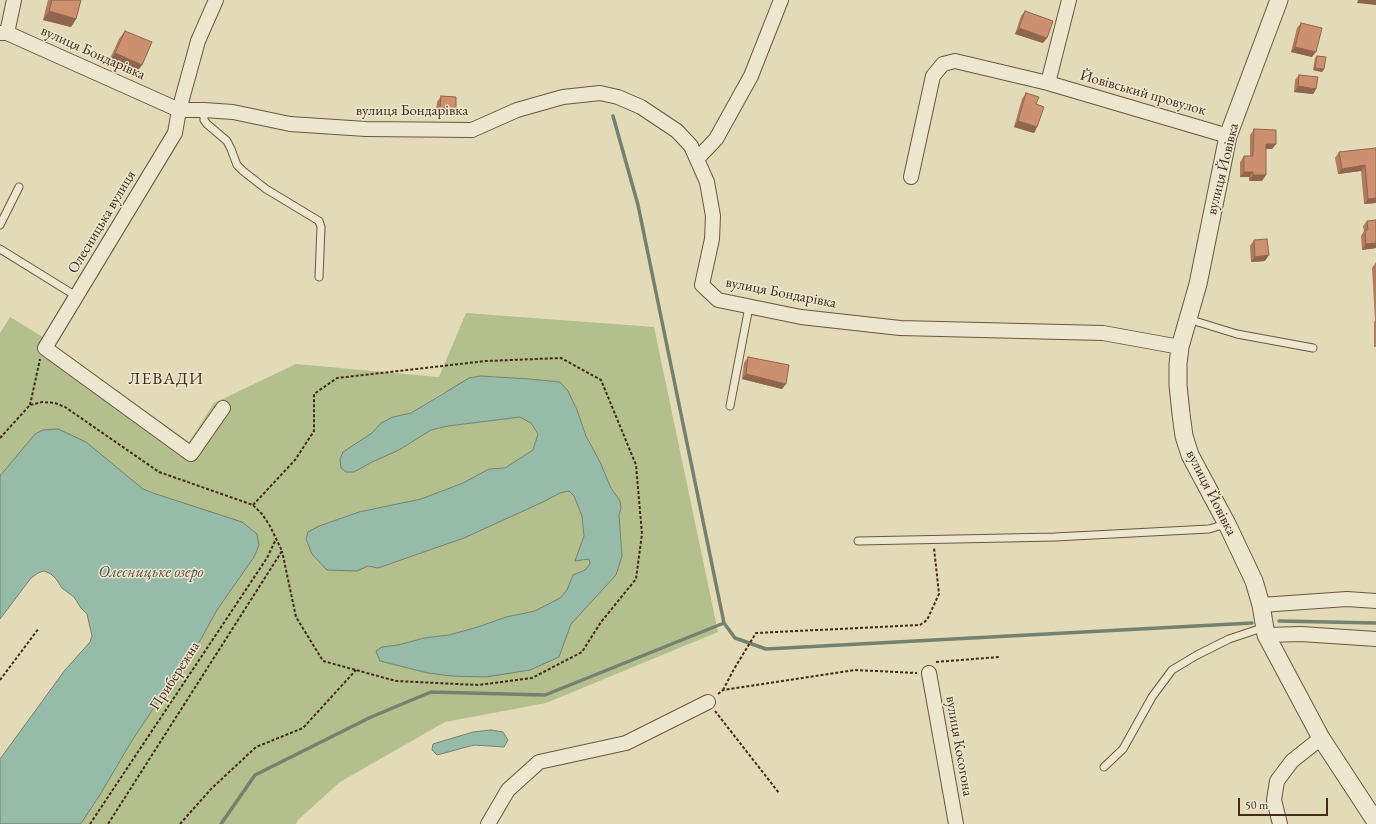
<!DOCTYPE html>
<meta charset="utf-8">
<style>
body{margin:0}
#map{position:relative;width:1376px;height:824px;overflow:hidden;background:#e3dab7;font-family:"EB Garamond",serif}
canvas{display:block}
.scale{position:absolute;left:1238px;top:798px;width:90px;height:18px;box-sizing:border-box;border:2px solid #442a1a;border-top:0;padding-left:5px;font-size:12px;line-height:14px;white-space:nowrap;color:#442a1a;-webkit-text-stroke:3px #ede7d0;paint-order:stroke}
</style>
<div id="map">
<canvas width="1376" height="824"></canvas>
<div class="scale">50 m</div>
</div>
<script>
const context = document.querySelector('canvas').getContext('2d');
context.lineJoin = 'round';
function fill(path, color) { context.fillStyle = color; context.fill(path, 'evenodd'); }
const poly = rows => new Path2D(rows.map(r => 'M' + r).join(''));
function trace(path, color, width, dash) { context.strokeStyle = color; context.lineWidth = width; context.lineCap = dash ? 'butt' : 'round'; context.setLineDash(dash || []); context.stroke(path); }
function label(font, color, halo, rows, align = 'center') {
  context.font = font + ' "EB Garamond",serif'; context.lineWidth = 3; context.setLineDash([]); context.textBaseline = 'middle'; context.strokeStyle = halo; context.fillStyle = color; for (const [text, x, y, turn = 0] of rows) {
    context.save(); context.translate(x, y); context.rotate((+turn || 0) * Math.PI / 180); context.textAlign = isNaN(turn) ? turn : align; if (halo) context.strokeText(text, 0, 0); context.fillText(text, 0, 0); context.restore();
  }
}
const green = poly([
 [466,313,654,327,718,632,546,703,445,722,340,782,298,820,296,824,80,824,101,793,131,742,165,691,195,650,217,610,254,557,259,545,177,501,143,489,86,442,35,434,0,476,0,333,10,317,43,337,189,442,214,403,296,364,439,377],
 [491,376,560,382,577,410,586,436,600,462,611,488,620,501,621,508,619,515,616,575,571,624,559,657,400,665,381,661,383,647,398,645,424,638,449,635,478,627,506,617,535,611,560,598,567,590,573,575,585,570,590,564,589,559,576,561,584,536,582,516,574,496,569,491,560,493,543,502,464,538,378,568,368,566,319,526,359,512,421,499,463,483,489,469,505,468,533,450,538,434,531,423,520,417,448,426,431,430,399,450,372,462,354,472,343,452,372,433,381,423,393,417,411,413,442,393]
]);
const water = poly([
 [481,376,530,379,560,382,568,391,577,410,586,436,600,462,611,488,620,501,621,508,619,515,622,556,616,575,571,624,559,657,530,670,486,677,451,676,428,673,380,661,376,651,382,647,398,645,424,638,449,635,478,627,506,617,535,611,560,598,567,590,573,575,585,570,590,564,589,559,575,561,584,536,582,516,574,496,569,491,560,493,543,502,464,538,378,568,368,566,357,571,327,570,312,554,306,539,308,532,319,526,359,512,421,499,463,483,489,469,505,468,533,450,538,434,531,423,520,417,448,426,431,430,399,450,372,462,354,472,346,472,341,468,340,459,343,452,372,433,381,423,393,417,411,413,469,378,481,376],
 [58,429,86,442,143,489,153,493,242,522,257,534,259,545,254,557,217,610,195,650,165,691,131,742,101,793,82,822,80,824,0,824,0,759,65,670,90,642,92,636,87,614,81,608,74,597,62,588,56,579,51,574,44,571,38,573,31,578,0,619,0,476,35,434,43,430,58,429],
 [491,730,503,732,508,740,504,747,474,745,437,755,432,750,433,744,473,732,491,730]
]);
const stream = poly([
 [613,116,638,205,724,623,735,638,766,649,1252,623],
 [1279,621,1376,623],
 [221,824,255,775,371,717,431,692,545,695,724,623]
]);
const path = poly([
 [30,405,40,359],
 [0,438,30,405,42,402,55,403,65,407,159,472,253,505,262,514,270,526,282,551,108,824],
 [253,505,295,460,314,431,314,394,337,378,486,361,561,358,601,380,636,465,642,534,636,579,601,622,582,652,532,678,478,685,396,681,323,661,296,617,282,551],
 [936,662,999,657],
 [0,680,39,628],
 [723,690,734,669,756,633,920,625,927,620,939,594,934,548],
 [718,694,723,690,855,670,917,673],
 [715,711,779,793],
 [90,824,267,558,276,539],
 [180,824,211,789,256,747,303,728,356,670]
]);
const service = poly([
 [204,110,204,120,207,124,227,141,231,149,237,165,243,171,266,189,319,221,321,227,319,277],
 [0,225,19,187],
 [0,249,76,296],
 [1188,319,1237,334,1313,348],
 [730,406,749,307],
 [858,541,1055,537,1209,529,1226,524],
 [1104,767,1123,749,1152,697,1172,670,1197,655,1229,639,1265,627]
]);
const minor = poly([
 [216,0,198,41,179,110,175,133,45,348,191,454,223,408],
 [0,33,7,33,179,110,204,110,233,112,290,124,366,129,472,130,517,110,563,97,600,93,618,97,641,107,677,131,691,146,707,182,713,216,712,239,702,285,718,300,801,317,900,328,1103,333,1180,347],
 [7,33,14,0],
 [1048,83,1228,136],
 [697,159,716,139,751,76,781,0],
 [911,177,933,76,943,64,955,61,1048,83,1069,0],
 [1261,605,1347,599,1376,601],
 [1266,635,1301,634,1376,639],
 [929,673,956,824],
 [488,824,508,790,539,762,626,743,708,702],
 [1280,824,1274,800,1277,781,1292,761,1321,738]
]);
const tertiary = poly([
 [1279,0,1228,136,1198,284,1180,347,1178,364,1178,385,1181,414,1184,436,1190,455,1227,524,1254,581,1261,605,1266,635,1321,738,1376,822]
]);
const wall = poly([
 [48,0,81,0,76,19,71,27,43,20],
 [1025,11,1043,43,1015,34,1021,16],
 [1301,23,1312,57,1291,52,1297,28],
 [125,31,142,65,136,73,109,61,119,39],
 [1317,56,1324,69,1322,72,1313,70,1315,58],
 [1299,75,1316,89,1313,94,1294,92,1295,80],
 [1026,93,1036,104,1037,127,1034,133,1014,127,1022,99],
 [441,96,456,109,452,114,436,113,437,102],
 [1254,129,1276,144,1272,149,1266,149,1262,181,1249,181,1249,177,1240,177,1240,162,1244,156,1250,156,1250,135],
 [1376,148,1376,203,1364,204,1361,171,1338,174,1335,158,1339,152],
 [1367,221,1376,248,1362,250,1361,236,1364,231,1363,226],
 [1254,240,1265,261,1251,262,1250,246],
 [1376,262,1376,347,1374,347,1374,322,1375,320,1372,268],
 [748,357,782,389,742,379,744,363]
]);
const shadedWall = poly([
 [1358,0,1376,0,1376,5,1357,3],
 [49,11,76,19,71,27,43,20],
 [1019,28,1047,38,1043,43,1015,34],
 [1295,47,1316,52,1312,57,1291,52],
 [115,53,142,65,136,73,109,61],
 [1315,68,1324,69,1322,72,1313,70],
 [1298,86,1316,89,1313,94,1294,92],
 [440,108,456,109,452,114,436,113],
 [1018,121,1037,127,1034,133,1014,127],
 [1266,144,1276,144,1272,149,1262,149],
 [1365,165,1361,171,1338,174,1342,169],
 [1244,172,1253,172,1249,177,1240,177],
 [1253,175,1266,175,1262,181,1249,181],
 [1376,198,1376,203,1364,204,1368,199],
 [1376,243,1376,248,1362,250,1366,244],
 [1269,255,1265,261,1251,262,1255,257],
 [746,374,786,384,782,389,742,379]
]);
const building = poly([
 [52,0,81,0,76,19,49,11,52,0],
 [1025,11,1053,21,1047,38,1019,28,1025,11],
 [1301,23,1322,28,1316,52,1295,47,1301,23],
 [125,31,152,42,142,65,115,53,125,31],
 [1317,56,1326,57,1324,69,1315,68,1317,56],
 [1299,75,1318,77,1316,89,1298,86,1299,75],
 [1026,93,1039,97,1036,104,1044,107,1037,127,1018,121,1026,93],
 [441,96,456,97,456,109,440,108,441,96],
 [1254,129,1276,130,1276,144,1266,144,1266,175,1253,175,1253,172,1244,172,1244,156,1253,156,1254,129],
 [1376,148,1376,198,1368,199,1365,165,1342,169,1339,152,1376,148],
 [1376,220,1376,243,1366,244,1365,230,1368,230,1367,221,1376,220],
 [1267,239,1269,255,1255,257,1254,240,1267,239],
 [748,357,789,365,786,384,746,374,748,357]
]);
const streetNames = [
 ["вулиця Бондарівка",93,53,24],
 ["Йовівський провулок",1143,93,16],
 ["вулиця Бондарівка",412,111],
 ["вулиця Йовівка",1223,169,-76],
 ["Олесницька вулиця",102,222,-59],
 ["вулиця Бондарівка",781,293,11],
 ["вулиця Йовівка",1211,493,63],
 ["Прибережна",175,676,-57],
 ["вулиця Косогона",959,746,80]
];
const waterNames = [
 ["Олесницьке озеро",151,573]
];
const quarterNames = [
 ["ЛЕВАДИ",166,379]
];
fill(green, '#b4bf8e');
fill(water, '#96bba8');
trace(water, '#75816f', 1);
trace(stream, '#75816f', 3.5);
trace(service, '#6c5641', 9);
trace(minor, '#6c5641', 16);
trace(tertiary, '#6c5641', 19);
trace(path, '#442a1a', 2, [3, 2]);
trace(service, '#ede7d0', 7);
trace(minor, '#ede7d0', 14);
trace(tertiary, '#ede7d0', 17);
fill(wall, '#b07c5f');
fill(shadedWall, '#90654d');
fill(building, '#cd906e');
trace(building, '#90654d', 1);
label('15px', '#442a1a', '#ede7d0', streetNames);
label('italic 16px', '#584e3e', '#ede7d0', waterNames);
context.letterSpacing = '1px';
label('17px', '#442a1a', '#ede7d0', quarterNames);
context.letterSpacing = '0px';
</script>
